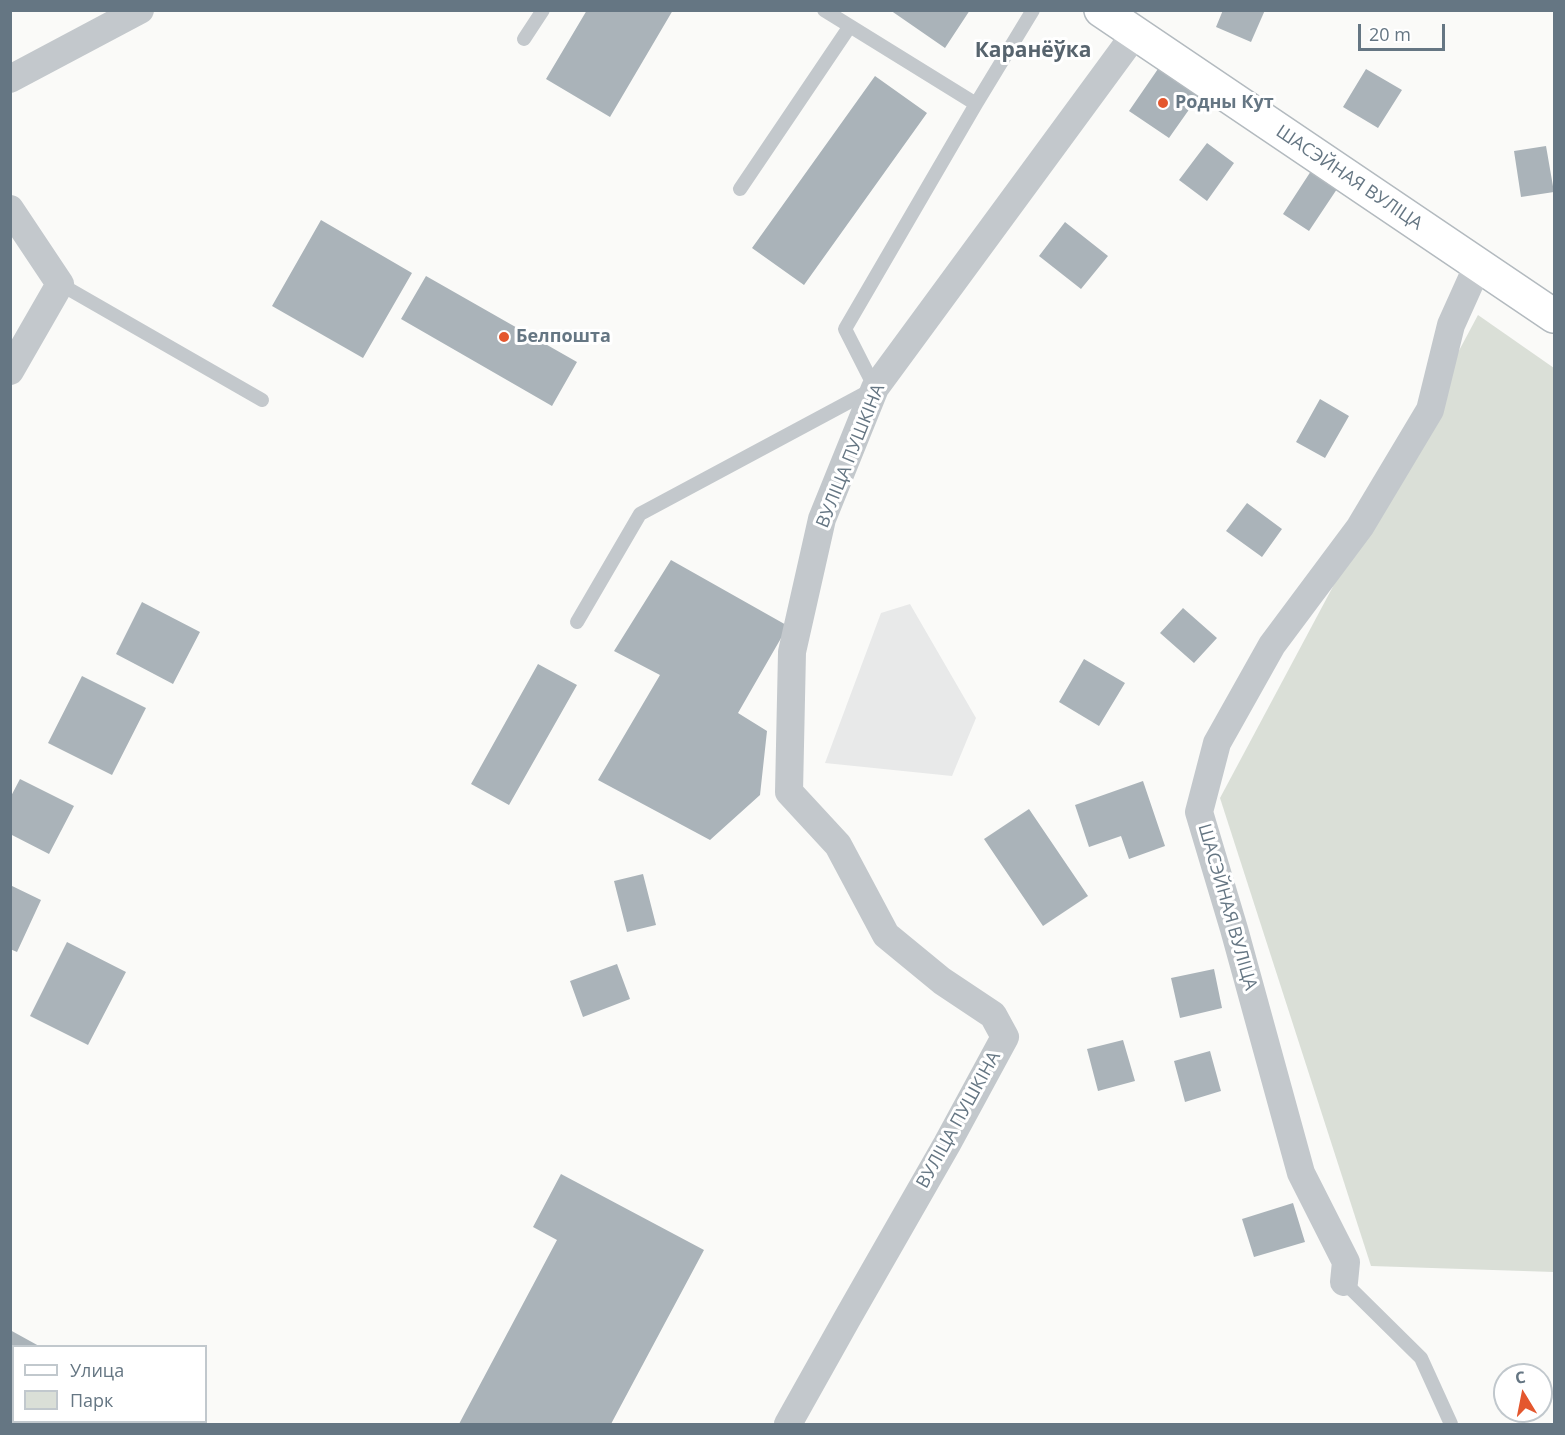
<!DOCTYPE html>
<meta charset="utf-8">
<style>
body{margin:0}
#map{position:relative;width:1565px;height:1435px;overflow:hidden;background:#fafaf8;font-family:"Open Sans",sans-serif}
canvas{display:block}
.frame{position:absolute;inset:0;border:12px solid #657683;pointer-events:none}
.legend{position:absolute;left:12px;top:1345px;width:195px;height:78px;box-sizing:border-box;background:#fff;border:2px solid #c1c8cd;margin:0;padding:8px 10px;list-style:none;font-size:18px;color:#657683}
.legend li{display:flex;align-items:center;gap:12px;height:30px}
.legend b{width:30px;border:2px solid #c1c8cd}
.north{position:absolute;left:1493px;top:1363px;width:60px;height:60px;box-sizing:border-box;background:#fff;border:2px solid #c1c8cd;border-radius:50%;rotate:350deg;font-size:16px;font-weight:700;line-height:24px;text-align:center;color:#657683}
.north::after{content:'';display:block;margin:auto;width:21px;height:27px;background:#e4572e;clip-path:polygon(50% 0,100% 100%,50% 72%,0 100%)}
.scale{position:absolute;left:1358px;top:24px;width:87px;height:27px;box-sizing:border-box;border:3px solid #657683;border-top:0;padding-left:8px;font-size:18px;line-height:21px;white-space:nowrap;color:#657683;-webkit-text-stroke:4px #fff;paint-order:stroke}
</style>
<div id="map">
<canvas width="1565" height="1435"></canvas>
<div class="frame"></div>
<ul class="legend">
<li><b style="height:8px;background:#fff"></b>Улица</li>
<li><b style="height:16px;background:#dadfd7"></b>Парк</li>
</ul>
<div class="north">С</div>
<div class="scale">20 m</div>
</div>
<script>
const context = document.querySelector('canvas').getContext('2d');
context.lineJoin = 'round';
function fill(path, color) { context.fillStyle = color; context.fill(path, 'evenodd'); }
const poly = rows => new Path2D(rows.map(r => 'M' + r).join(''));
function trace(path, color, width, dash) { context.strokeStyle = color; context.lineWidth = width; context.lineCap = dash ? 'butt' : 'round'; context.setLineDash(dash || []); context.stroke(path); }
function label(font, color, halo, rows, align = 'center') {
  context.font = font + ' "Open Sans",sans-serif'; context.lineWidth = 6; context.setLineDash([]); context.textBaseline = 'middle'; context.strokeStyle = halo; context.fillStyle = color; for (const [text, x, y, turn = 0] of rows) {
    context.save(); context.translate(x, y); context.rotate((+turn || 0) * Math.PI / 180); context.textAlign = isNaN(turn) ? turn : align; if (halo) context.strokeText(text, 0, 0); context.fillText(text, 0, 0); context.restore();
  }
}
const built = poly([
 [910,604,976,718,952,776,825,763,881,613]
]);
const green = poly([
 [1478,315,1554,368,1554,1272,1371,1266,1220,798]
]);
const building = poly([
 [587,10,673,10,610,117,546,79],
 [890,10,970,10,945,48],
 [1223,10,1265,10,1251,42,1216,27],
 [1160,66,1200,94,1169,138,1129,111],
 [1366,69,1402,90,1378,128,1343,107],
 [875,76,927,113,804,285,752,248],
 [1207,143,1234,163,1207,201,1179,180],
 [1546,146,1554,192,1521,197,1514,151],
 [1311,171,1337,189,1309,231,1283,214],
 [321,220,412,273,363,358,272,306],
 [1065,222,1108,256,1081,289,1039,256],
 [426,276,577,362,552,406,401,319],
 [1320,399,1349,416,1325,458,1296,442],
 [1247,503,1282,529,1262,557,1226,531],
 [671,560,788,626,738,713,767,731,760,795,710,840,598,780,660,675,614,651],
 [142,602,200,632,173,684,116,654],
 [1183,608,1217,638,1194,663,1160,633],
 [1084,659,1125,683,1099,726,1059,702],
 [538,664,577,685,509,805,471,784],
 [82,676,146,708,112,775,48,743],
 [20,779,74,806,49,854,10,834,10,798],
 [1143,781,1165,846,1129,859,1121,836,1089,847,1075,805],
 [1029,809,1088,896,1043,926,984,839],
 [643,874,656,925,627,932,614,881],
 [10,885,41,900,17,952,10,949],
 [67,942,126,972,88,1045,30,1016],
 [617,964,630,999,583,1017,570,981],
 [1214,969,1222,1008,1180,1018,1171,978],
 [1123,1040,1135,1081,1098,1091,1087,1049],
 [1210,1051,1221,1091,1185,1102,1174,1061],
 [561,1174,704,1250,611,1424,459,1424,557,1240,533,1227],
 [1293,1203,1305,1242,1254,1257,1242,1219],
 [10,1330,39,1346,14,1346,14,1386,10,1391],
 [142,1422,188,1422,193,1424,141,1424]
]);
const lane = poly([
 [824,10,976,104],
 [524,39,543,10],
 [740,189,850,26],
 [60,284,262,400],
 [577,622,640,514,875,388,845,329,976,104,1033,10],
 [1344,1282,1421,1358,1451,1424]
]);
const street = poly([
 [10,79,140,10],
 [10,209,60,284,10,371],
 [1344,1282,1346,1262,1301,1173,1234,929,1199,812,1217,743,1272,645,1360,527,1430,410,1451,325,1478,265],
 [788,1424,848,1317,947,1144,1005,1037,993,1015,942,981,886,935,838,845,789,792,792,652,822,519,875,388,1135,34]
]);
const secondary = poly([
 [1101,10,1554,316]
]);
const markers = [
 [1163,103,6,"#e4572e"],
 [504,337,6,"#e4572e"]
];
const poiNames = [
 ["Родны Кут",1175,103],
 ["Белпошта",516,337]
];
const streetNames = [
 ["ШАСЭЙНАЯ ВУЛІЦА",1349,178,34],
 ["ВУЛІЦА ПУШКІНА",851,456,-68],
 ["ШАСЭЙНАЯ ВУЛІЦА",1227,907,74],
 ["ВУЛІЦА ПУШКІНА",959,1120,-61]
];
const quarterNames = [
 ["Каранёўка",1033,51]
];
fill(built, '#e8e9e9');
fill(green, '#dadfd7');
fill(building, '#aab3b9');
trace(secondary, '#b3babf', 36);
trace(lane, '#c3c8cc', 14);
trace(street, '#c3c8cc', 28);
trace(secondary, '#fff', 33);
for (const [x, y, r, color] of markers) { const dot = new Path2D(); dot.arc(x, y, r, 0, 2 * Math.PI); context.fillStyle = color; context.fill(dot); trace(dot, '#fff', 2); }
label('bold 18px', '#657683', '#fff', poiNames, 'left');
label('18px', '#657683', '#fff', streetNames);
label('bold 21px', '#57646e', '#fff', quarterNames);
</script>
